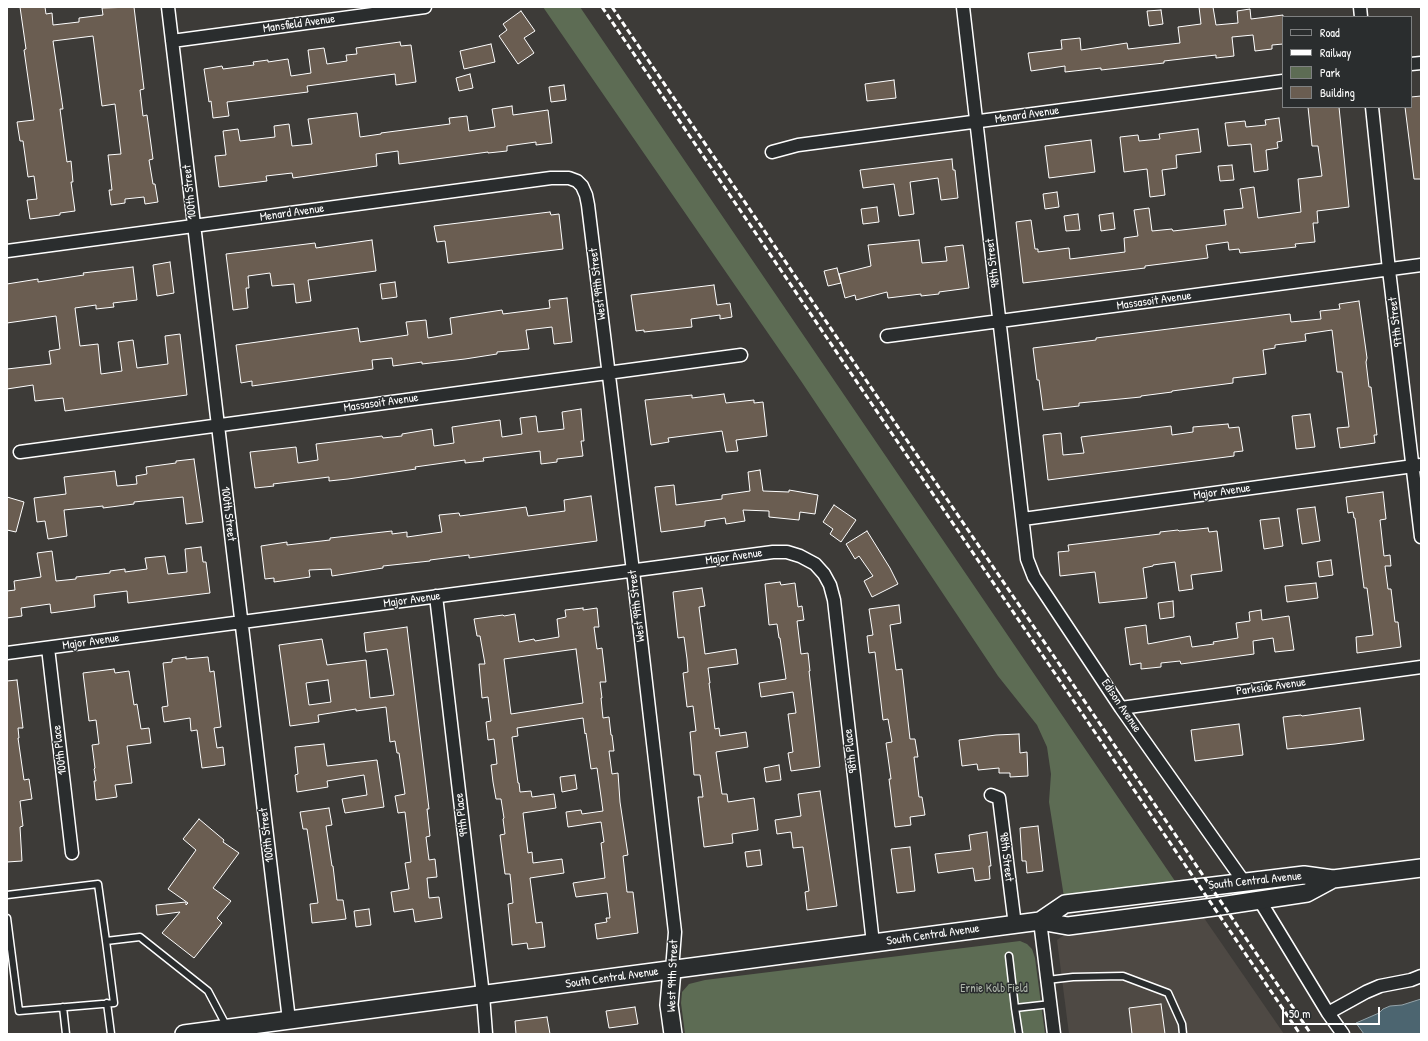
<!DOCTYPE html>
<style>
body{margin:0}
#map{position:relative;width:1428px;height:1041px;overflow:hidden;background:#3d3b38;font-family:"Patrick Hand",sans-serif}
canvas{display:block}
.frame{position:absolute;inset:0;border:8px solid #fff;pointer-events:none}
.legend{position:absolute;left:1282px;top:16px;width:130px;height:92px;box-sizing:border-box;background:#2a2d2e;border:1px solid #7f8182;margin:0;padding:5px 7px;list-style:none;font-size:12px;color:#fff}
.legend li{display:flex;align-items:center;gap:8px;height:20px}
.legend b{width:20px;border:1px solid #7f8182}
.scale{position:absolute;left:1282px;top:1007px;width:98px;height:18px;box-sizing:border-box;border:2px solid #fff;border-top:0;padding-left:5px;font-size:12px;line-height:14px;white-space:nowrap;color:#fff;-webkit-text-stroke:3px #2a2d2e;paint-order:stroke}
</style>
<div id="map">
<canvas width="1428" height="1041"></canvas>
<div class="frame"></div>
<ul class="legend">
<li><b style="height:5px;background:#2a2d2e"></b>Road</li>
<li><b style="height:5px;background:#fff"></b>Railway</li>
<li><b style="height:11px;background:#5d6c54"></b>Park</li>
<li><b style="height:11px;background:#6a5d51"></b>Building</li>
</ul>
<div class="scale">50 m</div>
</div>
<script>
const context = document.querySelector('canvas').getContext('2d');
context.lineJoin = 'round';
function fill(path, color) { context.fillStyle = color; context.fill(path, 'evenodd'); }
const poly = rows => new Path2D(rows.map(r => 'M' + r).join(''));
function trace(path, color, width, dash) { context.strokeStyle = color; context.lineWidth = width; context.lineCap = dash ? 'butt' : 'round'; context.setLineDash(dash || []); context.stroke(path); }
function label(font, color, halo, rows, align = 'center') {
  context.font = font + ' "Patrick Hand",sans-serif'; context.lineWidth = 3; context.setLineDash([]); context.textBaseline = 'middle'; context.strokeStyle = halo; context.fillStyle = color; for (const [text, x, y, turn = 0] of rows) {
    context.save(); context.translate(x, y); context.rotate((+turn || 0) * Math.PI / 180); context.textAlign = isNaN(turn) ? turn : align; if (halo) context.strokeText(text, 0, 0); context.fillText(text, 0, 0); context.restore();
  }
}
const built = poly([
 [1202,915,1284,1034,1069,1034,1057,940,1068,932]
]);
const green = poly([
 [543,7,580,7,1175,881,1064,897,1049,802,1051,774,1047,747,1037,725,998,676,801,381],
 [1020,941,1027,944,1032,949,1035,958,1045,1034,685,1034,681,1003,682,992,689,984,705,980]
]);
const water = poly([
 [1421,999,1421,1034,1364,1034,1356,1023,1379,1013,1383,1009,1390,1006,1402,1005,1421,999]
]);
const building = poly([
 [20,7,45,7,46,14,52,13,53,25,79,22,79,18,103,15,102,8,134,7,144,89,140,90,143,116,147,115,153,159,149,160,153,184,155,184,158,202,145,204,144,197,125,199,125,203,111,205,109,190,112,190,108,155,121,154,115,104,102,106,93,36,53,41,63,109,60,109,67,162,71,161,73,182,71,182,75,211,60,213,60,215,30,219,27,200,37,199,34,176,28,177,23,141,20,141,17,122,34,120,24,50,26,49,20,7],
 [1199,7,1213,7,1216,25,1238,23,1237,11,1250,9,1251,19,1283,15,1283,44,1272,45,1272,49,1255,51,1253,35,1232,37,1234,56,1216,58,1216,55,1164,61,1164,63,1101,70,1101,68,1065,72,1065,66,1031,71,1028,53,1062,49,1061,40,1080,38,1081,50,1127,43,1128,49,1180,43,1178,27,1201,24,1199,7],
 [1161,10,1163,24,1149,26,1147,11,1161,10],
 [521,11,535,31,524,38,534,53,518,64,499,36,507,30,503,24,521,11],
 [400,42,401,46,411,45,416,82,396,85,395,74,307,86,308,92,227,102,229,116,213,118,211,101,209,102,204,69,222,66,223,69,254,65,253,62,268,60,268,62,288,59,291,76,311,73,308,50,324,48,327,64,347,61,346,55,357,54,356,48,400,42],
 [491,44,495,62,464,69,460,51,491,44],
 [470,74,473,88,459,91,456,78,470,74],
 [894,80,896,98,867,101,865,84,894,80],
 [564,85,566,100,551,102,549,87,564,85],
 [1421,96,1421,179,1414,179,1405,107,1411,107,1411,97,1421,96],
 [512,106,513,115,548,110,552,143,536,145,536,142,507,146,507,151,488,153,488,152,399,164,398,151,376,154,377,166,293,178,292,173,266,176,267,181,219,187,215,156,226,155,223,131,238,129,240,141,275,137,274,126,289,124,292,146,312,144,308,119,357,113,360,137,381,134,381,133,450,124,449,118,467,116,469,131,495,127,492,109,512,106],
 [1308,107,1339,107,1349,207,1317,211,1318,223,1313,223,1315,242,1295,244,1296,247,1240,253,1239,249,1229,250,1228,242,1206,245,1208,258,1145,266,1145,268,1023,283,1016,222,1031,220,1035,249,1038,249,1038,252,1069,248,1070,259,1125,252,1124,238,1138,236,1134,210,1149,208,1152,231,1172,229,1173,231,1226,225,1224,210,1243,208,1240,189,1254,187,1258,218,1301,212,1298,179,1322,176,1318,146,1312,146,1308,107],
 [1279,118,1282,141,1277,142,1278,148,1266,150,1268,170,1254,172,1251,144,1228,146,1225,123,1245,121,1246,127,1266,125,1265,120,1279,118],
 [1198,129,1201,152,1176,155,1177,168,1162,170,1165,195,1150,197,1147,169,1124,172,1120,137,1138,135,1139,141,1160,139,1159,134,1198,129],
 [1091,140,1095,172,1049,178,1045,146,1091,140],
 [952,159,953,170,955,170,958,198,941,200,938,178,910,182,914,214,899,216,894,184,863,188,860,170,952,159],
 [1232,165,1234,180,1220,181,1218,166,1232,165],
 [1057,192,1059,207,1045,209,1043,194,1057,192],
 [877,207,879,222,863,224,861,209,877,207],
 [550,212,551,215,559,214,563,249,448,263,445,241,437,242,434,226,550,212],
 [1113,213,1115,229,1101,231,1099,215,1113,213],
 [1078,214,1080,230,1066,231,1064,216,1078,214],
 [372,240,376,271,308,280,311,301,296,303,294,284,272,286,270,273,248,276,249,288,246,288,248,308,233,310,226,254,315,243,316,248,372,240],
 [919,240,922,263,947,261,945,247,963,245,969,288,939,292,939,294,921,296,921,294,888,298,887,292,856,300,855,295,845,298,839,274,871,266,868,245,919,240],
 [170,262,174,293,157,296,153,265,170,262],
 [133,267,137,300,113,303,114,307,96,309,96,305,75,308,80,346,98,344,101,374,122,371,118,342,133,340,137,368,168,364,165,336,180,334,187,395,65,411,63,398,35,401,33,385,7,389,7,369,51,364,49,351,60,349,56,316,7,323,7,284,38,279,38,282,84,275,83,273,133,267],
 [837,268,841,283,828,286,824,271,837,268],
 [395,282,397,297,382,299,380,284,395,282],
 [714,285,717,305,730,303,732,317,720,319,720,315,691,319,692,327,644,332,644,330,636,331,631,295,714,285],
 [567,298,572,342,554,344,552,327,526,330,529,349,497,352,497,354,465,359,422,364,422,362,393,366,392,358,372,360,373,369,252,386,252,381,241,383,236,345,358,328,360,342,408,335,406,322,426,320,428,338,452,334,450,318,502,310,503,314,550,308,549,300,567,298],
 [1359,301,1367,358,1366,362,1369,387,1371,387,1377,435,1374,435,1375,443,1340,448,1337,428,1349,427,1342,372,1337,372,1332,330,1305,334,1306,341,1275,345,1275,348,1263,350,1266,374,1233,378,1233,383,1172,391,1172,392,1141,396,1141,397,1079,403,1079,406,1043,410,1039,380,1037,380,1033,348,1096,340,1096,338,1290,314,1291,322,1321,319,1320,311,1340,309,1339,304,1359,301],
 [724,394,726,403,754,400,754,403,763,402,767,436,736,440,738,451,726,452,722,431,668,438,669,442,651,445,645,400,692,395,692,398,724,394],
 [581,409,584,441,581,441,583,456,557,459,557,462,541,464,540,451,524,453,483,458,484,461,465,463,465,460,415,467,416,469,348,479,329,481,329,477,273,484,274,486,255,488,250,452,296,447,298,463,318,460,316,444,382,436,383,438,402,436,402,434,432,429,434,446,454,443,452,427,500,420,502,437,522,434,520,418,536,416,538,432,564,429,562,412,581,409],
 [1310,414,1315,447,1296,449,1292,416,1310,414],
 [1228,424,1229,428,1239,427,1243,451,1234,452,1234,456,1048,480,1043,435,1061,433,1063,455,1084,453,1081,437,1171,426,1172,435,1193,432,1193,427,1228,424],
 [194,459,203,522,186,524,183,497,134,502,134,504,103,508,103,506,64,510,67,536,48,539,45,521,37,522,34,498,66,494,64,477,115,471,117,486,137,484,136,476,147,474,146,467,176,463,176,461,194,459],
 [760,470,763,491,789,492,789,490,818,495,815,514,800,512,799,520,769,517,769,511,743,510,745,521,726,524,725,518,705,521,705,526,661,532,655,487,674,485,676,505,722,499,722,495,750,491,748,472,760,470],
 [1383,492,1386,519,1380,520,1384,556,1390,555,1391,566,1385,566,1388,589,1391,589,1395,622,1398,622,1401,647,1357,653,1356,637,1373,635,1367,588,1364,588,1355,518,1354,518,1353,512,1348,513,1346,497,1383,492],
 [591,496,597,541,469,558,469,555,430,560,430,561,383,566,383,568,332,576,331,569,309,570,310,577,274,582,274,578,265,579,261,546,287,542,287,545,330,540,330,538,392,531,392,534,407,532,407,537,442,532,439,515,459,513,460,516,526,507,528,516,565,511,564,500,591,496],
 [7,497,24,502,16,532,7,530,7,497],
 [834,505,856,520,841,542,830,534,833,529,823,522,834,505],
 [1315,507,1320,541,1302,544,1297,509,1315,507],
 [1279,518,1283,546,1264,549,1260,520,1279,518],
 [1208,528,1209,532,1217,531,1222,571,1191,575,1193,589,1179,591,1175,562,1153,565,1153,566,1143,568,1147,598,1099,603,1095,572,1060,576,1058,552,1069,551,1068,545,1160,534,1160,532,1178,530,1179,531,1208,528],
 [867,531,890,568,898,584,872,597,864,581,873,576,859,556,855,559,846,544,867,531],
 [201,547,203,562,206,562,210,593,128,603,127,591,94,595,95,607,51,613,50,604,21,608,22,616,7,618,7,591,15,590,14,581,41,577,37,553,52,551,56,581,76,579,76,577,110,573,110,571,125,569,125,572,147,569,145,558,165,556,168,574,187,572,185,549,201,547],
 [1331,560,1333,575,1319,577,1317,562,1331,560],
 [780,582,781,585,795,583,798,607,802,606,804,620,797,621,801,654,808,653,810,671,809,671,820,767,791,771,788,753,793,752,788,714,796,713,793,692,761,697,759,683,786,679,780,638,779,638,777,624,769,625,765,584,780,582],
 [1316,583,1318,598,1287,602,1285,586,1316,583],
 [702,588,705,606,699,607,705,654,736,649,738,664,708,668,710,683,709,683,715,729,719,728,720,736,746,732,748,747,716,752,722,794,727,794,728,802,754,798,758,830,732,834,733,843,704,847,698,797,703,797,700,775,694,775,690,732,696,731,693,706,687,707,683,673,688,672,687,659,684,637,678,638,673,592,702,588],
 [1173,601,1174,617,1160,619,1158,603,1173,601],
 [899,605,901,623,890,625,896,670,902,669,910,739,915,739,918,757,914,757,919,797,922,797,925,815,910,817,911,825,895,827,889,779,891,779,886,743,892,742,888,719,883,720,875,652,869,653,867,636,873,635,869,609,899,605],
 [583,608,583,610,597,608,599,627,594,627,597,649,602,648,606,682,600,682,602,698,601,698,603,718,609,717,611,735,612,735,614,751,609,751,612,774,618,773,620,802,628,855,623,856,627,892,633,892,638,933,597,939,595,924,607,922,606,918,610,918,607,893,576,897,573,883,605,878,601,843,604,842,601,822,568,827,566,812,581,810,582,814,603,811,597,768,591,769,586,733,585,734,583,718,517,728,518,736,512,737,518,783,519,783,520,792,531,791,532,797,554,794,556,808,523,813,528,853,532,852,533,863,562,859,564,873,530,878,536,923,542,922,545,947,528,949,527,943,512,945,508,904,513,903,510,874,505,874,500,835,505,834,503,819,504,818,501,799,496,799,493,782,491,765,497,764,494,739,488,740,486,722,491,721,488,697,482,698,479,664,485,664,480,636,477,636,474,619,503,615,504,616,515,614,519,642,534,639,535,641,559,637,557,619,566,617,565,610,583,608],
 [576,649,583,703,511,714,504,659,576,649],
 [1261,610,1262,620,1289,616,1294,650,1275,652,1273,638,1253,641,1254,654,1181,664,1180,661,1161,663,1161,667,1141,669,1141,663,1130,665,1125,628,1146,625,1148,644,1190,636,1192,647,1214,644,1213,642,1238,638,1236,623,1250,621,1249,612,1261,610],
 [407,627,429,809,427,809,430,836,426,837,429,860,435,859,437,877,427,878,429,898,439,897,442,918,415,922,413,909,394,912,391,892,409,889,405,863,411,862,405,812,398,813,395,796,405,794,399,753,397,753,395,741,390,742,386,707,356,711,356,709,318,715,319,722,290,726,279,645,322,639,327,665,366,660,370,698,394,695,387,649,366,652,364,633,407,627],
 [328,680,331,702,309,705,306,683,328,680],
 [186,657,186,659,208,657,210,672,214,671,221,727,214,728,217,748,223,747,225,765,202,768,197,730,191,731,190,718,164,722,162,707,168,706,163,663,172,662,172,659,186,657],
 [114,669,115,673,129,671,134,705,137,704,141,729,149,728,151,743,127,746,132,783,115,785,117,797,96,800,94,781,96,781,94,769,95,768,92,745,99,744,96,720,89,721,83,673,114,669],
 [17,680,23,728,18,728,19,738,18,738,24,780,29,779,32,799,20,801,23,826,20,827,22,861,7,862,7,681,17,680],
 [1360,708,1364,740,1335,744,1287,749,1283,717,1301,715,1302,716,1360,708],
 [1239,724,1243,755,1195,761,1191,730,1239,724],
 [1019,734,1020,753,1027,752,1028,776,1010,777,1010,773,999,773,999,768,978,770,977,764,962,766,959,740,996,735,1019,734],
 [324,744,327,766,377,760,384,807,345,813,342,799,367,795,364,775,327,781,328,787,297,792,295,775,298,774,295,747,324,744],
 [779,765,781,780,766,782,764,768,779,765],
 [575,775,577,789,562,792,560,777,575,775],
 [820,791,837,906,807,910,805,892,809,891,803,847,793,848,791,832,777,834,775,820,801,816,798,794,820,791],
 [329,808,332,825,326,826,332,866,333,866,337,900,343,900,346,919,312,923,310,904,318,903,307,829,303,829,300,812,329,808],
 [199,819,224,840,223,842,239,853,213,888,231,901,217,918,222,923,194,958,162,933,180,912,157,915,156,905,186,902,186,905,188,903,168,889,196,850,183,839,199,819],
 [1038,826,1043,871,1027,873,1026,861,1022,861,1020,828,1038,826],
 [987,832,991,866,989,866,990,879,975,881,973,868,938,873,935,854,971,850,969,835,987,832],
 [910,847,915,891,897,893,891,849,910,847],
 [760,850,762,865,747,867,745,852,760,850],
 [369,909,371,925,356,927,354,911,369,909],
 [1161,1004,1165,1034,1132,1034,1129,1008,1161,1004],
 [635,1007,638,1024,609,1028,606,1011,635,1007],
 [547,1017,550,1034,516,1034,515,1021,547,1017]
]);
const lane = poly([
 [7,895,98,884,106,941],
 [7,918,19,1011,114,1003,106,941,140,937,208,991,227,1027],
 [1009,956,1015,1008],
 [1047,980,1073,977,1123,976,1168,993,1182,1024,1183,1034],
 [107,1003,111,1034],
 [63,1007,66,1034],
 [1019,1034,1015,1008,1051,1004]
]);
const street = poly([
 [168,7,289,1020],
 [963,7,1027,559,1034,577,1121,708,1244,882],
 [1360,7,1361,17],
 [172,41,425,7],
 [1411,64,1421,63],
 [1372,107,1389,270,1421,537],
 [772,152,798,145,1283,81],
 [7,251,551,178,569,178,577,181,582,186,586,195,588,205,633,571,675,932,672,970],
 [887,336,1421,265],
 [20,452,741,355],
 [1023,519,1421,465],
 [436,596,483,995,486,1034],
 [48,648,72,853],
 [7,653,773,552,787,552,800,556,815,564,824,574,830,585,834,600,873,943],
 [1121,708,1421,667],
 [991,795,999,798,1015,925],
 [1260,901,1328,1013,1343,1034],
 [1040,921,1054,1034],
 [1328,1013,1366,992,1380,986,1411,980,1421,976]
]);
const secondary = poly([
 [1040,921,1065,904,1304,875,1333,879,1421,868],
 [672,970,669,1005,673,1034],
 [184,1034,1040,921,1068,926,1214,907,1307,893,1333,879]
]);
const rail = poly([
 [602,7,1300,1034],
 [612,7,1311,1034]
]);
const streetNames = [
 ["Mansfield Avenue",299,24,-8],
 ["Menard Avenue",1027,115,-8],
 ["100th Street",190,192,-96],
 ["Menard Avenue",292,213,-8],
 ["98th Street",993,263,-97],
 ["West 99th Street",598,284,-97],
 ["Massasoit Avenue",1154,301,-8],
 ["97th Street",1396,322,-97],
 ["Massasoit Avenue",381,403,-8],
 ["Major Avenue",1222,492,-8],
 ["100th Street",228,514,83],
 ["Major Avenue",734,557,-8],
 ["Major Avenue",412,600,-8],
 ["West 99th Street",637,606,-97],
 ["Major Avenue",91,642,-8],
 ["Parkside Avenue",1271,687,-8],
 ["Edison Avenue",1121,706,56],
 ["100th Place",60,750,-97],
 ["98th Place",851,751,-97],
 ["99th Place",462,815,-97],
 ["100th Street",267,835,-97],
 ["98th Street",1006,857,83],
 ["South Central Avenue",1255,881,-6],
 ["South Central Avenue",933,935,-8],
 ["West 99th Street",673,976,-88],
 ["South Central Avenue",612,978,-8]
];
const parkNames = [
 ["Ernie Kolb Field",994,989]
];
fill(built, '#4e4944');
fill(green, '#5d6c54');
fill(water, '#4c6570');
trace(water, '#94a3a9', 1);
fill(building, '#6a5d51');
trace(building, '#fff', 1);
trace(lane, '#fff', 9);
trace(street, '#fff', 15);
trace(secondary, '#fff', 20);
trace(lane, '#2a2d2e', 6);
trace(street, '#2a2d2e', 12);
trace(secondary, '#2a2d2e', 17);
trace(rail, '#fff', 3, [6, 3]);
label('12px', '#fff', '#2a2d2e', streetNames);
label('12px', '#aeb6aa', '#2a2d2e', parkNames);
</script>
